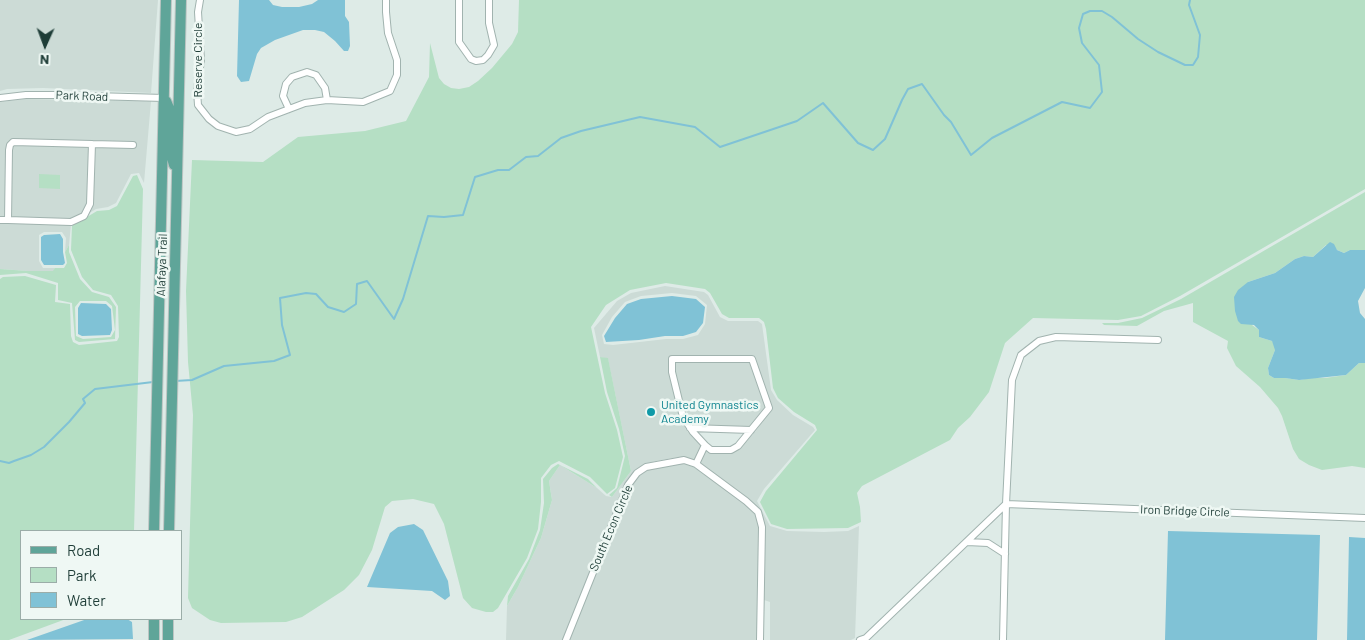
<!DOCTYPE html>
<style>
body{margin:0}
#map{position:relative;width:1365px;height:640px;overflow:hidden;background:#deebe7;font-family:Barlow,sans-serif}
canvas{display:block}
.legend{position:absolute;left:20px;top:530px;width:162px;height:90px;box-sizing:border-box;background:#eff8f4;border:1px solid #9bada8;margin:0;padding:6px 9px;list-style:none;font-size:15px;color:#1e3d37}
.legend li{display:flex;align-items:center;gap:10px;height:25px}
.legend b{width:25px;border:1px solid #9bada8}
.north{position:absolute;left:20px;top:20px;width:50px;height:50px;-webkit-text-stroke:4px #eff8f4;paint-order:stroke;rotate:182deg;font-size:14px;font-weight:700;line-height:20px;text-align:center;color:#1e3d37}
.north::after{content:'';display:block;margin:auto;width:18px;height:22px;background:#1e3d37;clip-path:polygon(50% 0,100% 100%,50% 72%,0 100%)}
</style>
<div id="map">
<canvas width="1365" height="640"></canvas>
<ul class="legend">
<li><b style="height:6px;background:#5fa599"></b>Road</li>
<li><b style="height:14px;background:#b5dfc4"></b>Park</li>
<li><b style="height:14px;background:#80c2d6"></b>Water</li>
</ul>
<div class="north">N</div>
</div>
<script>
const context = document.querySelector('canvas').getContext('2d');
context.lineJoin = 'round';
function fill(path, color) { context.fillStyle = color; context.fill(path, 'evenodd'); }
const poly = rows => new Path2D(rows.map(r => 'M' + r).join(''));
function trace(path, color, width, dash) { context.strokeStyle = color; context.lineWidth = width; context.lineCap = dash ? 'butt' : 'round'; context.setLineDash(dash || []); context.stroke(path); }
function label(font, color, halo, rows, align = 'center') {
  context.font = font + ' Barlow,sans-serif'; context.lineWidth = 5; context.setLineDash([]); context.textBaseline = 'middle'; context.strokeStyle = halo; context.fillStyle = color; for (const [text, x, y, turn = 0] of rows) {
    context.save(); context.translate(x, y); context.rotate((+turn || 0) * Math.PI / 180); context.textAlign = isNaN(turn) ? turn : align; if (halo) context.strokeText(text, 0, 0); context.fillText(text, 0, 0); context.restore();
  }
}
const built = poly([
 [0,0,158,0,151,93,43,88,7,89,0,91],
 [26,99,151,101,144,183,139,173,131,174,116,203,108,207,96,209,71,224,69,245,65,252,66,238,62,232,44,232,39,235,39,261,43,268,55,268,54,271,28,271,0,269,0,102],
 [665,286,704,292,708,295,720,317,728,321,758,321,762,324,771,390,777,400,793,415,813,427,815,430,764,489,757,501,758,503,770,526,787,531,824,532,848,531,859,526,855,638,851,640,770,640,770,602,764,600,765,527,760,510,748,498,700,463,706,450,711,453,730,454,739,449,754,433,771,410,755,358,752,356,672,356,669,359,669,373,680,418,687,431,701,446,694,460,684,457,672,458,646,463,634,471,626,483,563,640,506,640,507,606,518,587,541,538,552,500,549,481,560,465,597,488,606,496,612,497,631,471,608,359,600,357,594,328,617,301,631,293],
 [672,293,696,296,707,305,705,324,698,335,683,339,666,339,613,345,604,344,602,335,612,317,625,302,641,296],
 [675,362,750,362,765,407,750,427,691,425,685,416,675,372],
 [673,464,684,464,694,467,745,504,755,514,759,527,757,640,569,640,631,487,639,475,647,470]
]);
const green = poly([
 [519,0,1365,0,1365,189,1180,296,1141,316,1118,320,1033,318,1005,343,989,392,970,417,958,428,950,440,862,486,857,493,860,507,861,522,848,528,787,529,771,524,760,502,766,491,817,430,815,425,794,412,778,398,773,388,766,329,764,322,759,318,729,318,722,314,710,293,705,289,666,283,630,290,606,305,591,327,605,393,617,430,623,457,615,488,607,494,590,477,559,461,551,465,541,478,541,502,538,529,527,558,498,608,493,612,486,612,472,608,463,598,444,524,434,504,413,499,392,501,385,507,372,550,359,575,344,590,302,617,286,622,221,623,210,620,192,608,188,598,193,415,188,362,186,291,192,160,263,162,298,137,365,131,406,121,429,77,430,43,439,78,444,84,451,88,459,89,469,87,478,81,492,68,512,44,518,32],
 [39,174,60,175,60,189,39,188],
 [137,175,143,189,134,531,21,531,21,619,66,619,9,640,0,640,0,279,3,277,25,276,56,285,55,302,70,304,71,336,73,342,79,345,117,341,119,337,118,306,111,295,93,290,82,277,71,250,72,226,97,211,109,210,117,206,133,176],
 [1365,192,1365,250,1350,250,1344,253,1326,245,1313,257,1304,256,1295,259,1275,273,1248,282,1252,325,1259,330,1259,337,1272,341,1275,346,1275,350,1268,368,1269,375,1274,378,1285,378,1299,380,1311,378,1325,378,1346,375,1359,363,1365,363,1365,468,1352,466,1322,470,1309,465,1299,459,1293,449,1282,416,1278,408,1260,387,1236,366,1227,348,1228,341,1193,322,1193,303,1164,311,1137,326,1104,325,1102,323,1118,323,1142,318,1181,299],
 [69,245,69,252,80,279,92,292,109,297,116,307,115,339,79,342,75,340,72,303,58,300,58,283,26,273,0,275,0,269,28,271,53,271,55,268,64,268,67,263,65,252],
 [80,301,106,301,112,306,115,330,111,337,83,339,76,336,75,307],
 [600,357,608,358,631,471,612,497,609,495,617,488,625,456,619,429,607,392],
 [558,464,588,479,597,488,560,465,549,481,552,500,541,538,518,587,507,606,508,596,529,559,540,530,544,503,543,479,552,468]
]);
const water = poly([
 [239,0,269,0,273,5,282,7,299,7,312,4,318,0,345,0,345,16,349,22,350,46,348,51,344,51,335,41,324,32,315,30,303,30,275,40,261,48,257,54,249,81,241,82,237,76],
 [60,234,63,239,63,252,65,263,63,265,44,265,41,260,41,237,44,235],
 [1330,242,1334,244,1337,250,1344,253,1350,250,1365,250,1365,288,1358,301,1360,313,1365,319,1365,363,1359,363,1346,375,1299,380,1285,378,1274,378,1269,375,1268,368,1275,350,1272,341,1259,337,1259,330,1254,325,1241,324,1238,321,1235,311,1234,297,1238,290,1248,282,1275,273,1295,259,1304,256,1313,257],
 [672,296,696,299,705,307,703,323,696,332,683,336,665,336,639,340,606,342,604,336,615,318,627,304,641,299],
 [81,303,106,304,111,309,112,330,110,335,82,336,78,334,78,308],
 [414,524,423,530,448,581,450,596,445,600,432,591,367,587,390,533,398,527],
 [1168,531,1320,535,1317,640,1165,640],
 [1349,537,1365,538,1365,640,1347,640],
 [87,619,127,619,132,622,133,639,27,640]
]);
const stream = poly([
 [175,381,192,380,224,366,274,361,290,355,282,325,280,298,306,293,316,294,328,307,344,312,356,304,357,284,367,281,394,319,403,299,428,216,444,217,463,215,475,177,498,170,509,170,526,157,538,156,561,138,581,131,640,117,695,127,720,147,797,121,823,103,858,143,873,150,885,139,902,100,908,89,922,84,944,115,951,122,971,155,992,138,1062,102,1090,108,1102,92,1099,65,1082,43,1079,28,1083,14,1090,11,1102,11,1112,17,1138,39,1158,52,1185,65,1193,65,1198,57,1200,35,1189,5,1190,0],
 [0,461,9,463,14,461,31,455,44,447,69,422,85,403,83,399,95,389,153,382]
]);
const minor = poly([
 [200,0,198,12,201,60,197,91,198,105,209,119,218,126,236,132,250,129,268,117,305,103,327,100,363,102,390,91,397,75,397,60,388,33,386,12,386,0],
 [459,0,459,42,471,59,476,61,483,60,488,55,494,45,489,23,489,0],
 [0,98,26,95,57,95,164,98],
 [289,109,283,96,286,84,292,77,307,72,316,75,325,88,327,100],
 [92,144,133,145],
 [0,220,8,220,71,222,84,216,90,204,92,144,13,142,10,145,9,150,8,220],
 [690,428,751,430],
 [696,464,705,445,693,432,683,417,672,372,672,359,752,359,769,408,738,446,731,450,711,450,705,445],
 [967,542,988,543,1005,554],
 [566,640,628,485,637,473,646,467,684,460,696,464,746,501,758,512,762,527,760,640],
 [860,640,866,638,1006,504,1365,518],
 [1003,640,1006,504,1012,380,1021,355,1039,341,1056,337,1158,340]
]);
const primary = poly([
 [166,101,171,113,170,151,174,165],
 [154,531,166,0],
 [169,531,181,0],
 [154,619,154,640],
 [168,640,168,619]
]);
const markers = [
 [651,412,5,"#0f9aa8"]
];
const streetNames = [
 ["Reserve Circle",198,60,-90],
 ["Park Road",82,96,2],
 ["Alafaya Trail",162,265,-88],
 ["Iron Bridge Circle",1185,511,2],
 ["South Econ Circle",611,528,-67]
];
const cultureNames = [
 ["United Gymnastics",661,405],
 ["Academy",661,419]
];
fill(built, '#ccdbd6');
fill(green, '#b5dfc4');
fill(water, '#80c2d6');
trace(stream, '#80c2d6', 2);
trace(minor, '#a1b3af', 8);
trace(primary, '#bcc5c3', 12);
trace(minor, '#fff', 6);
trace(primary, '#5fa599', 10);
for (const [x, y, r, color] of markers) { const dot = new Path2D(); dot.arc(x, y, r, 0, 2 * Math.PI); context.fillStyle = color; context.fill(dot); trace(dot, '#eff8f4', 2); }
label('12px', '#1e3d37', '#eff8f4', streetNames);
label('12px', '#0d838f', '#eff8f4', cultureNames, 'left');
</script>
